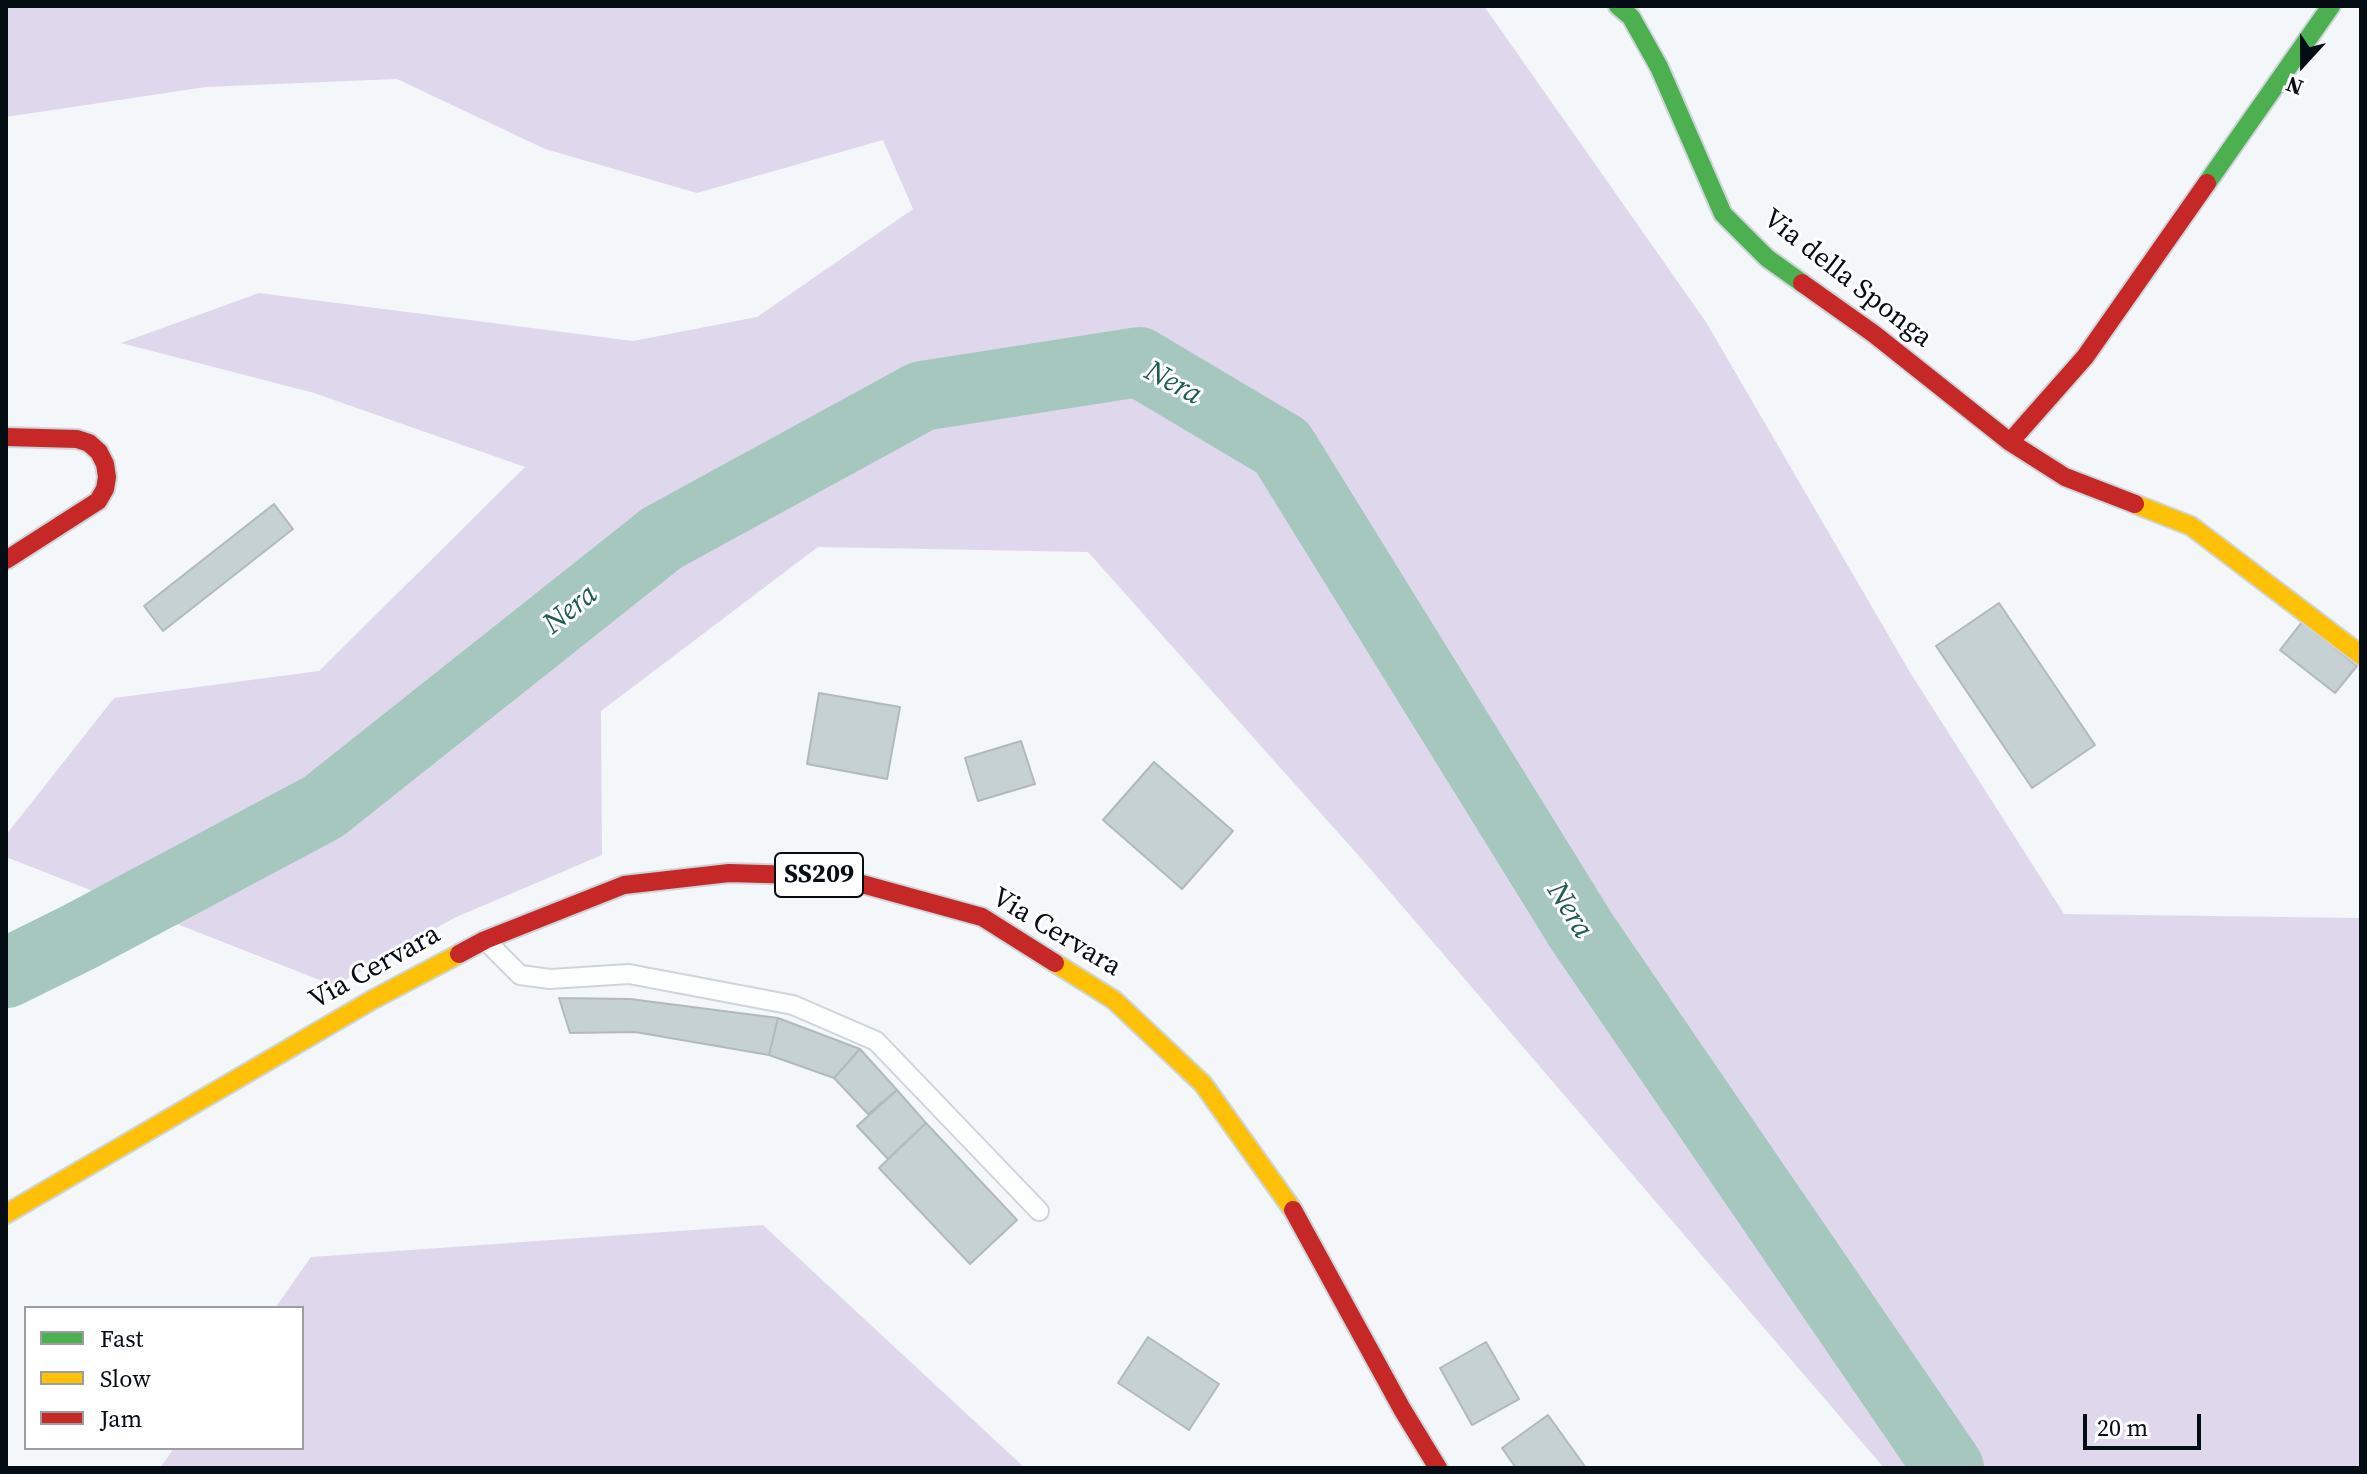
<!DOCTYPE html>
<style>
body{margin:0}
#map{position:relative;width:2367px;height:1474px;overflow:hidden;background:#f4f7f9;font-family:"Source Serif 4",serif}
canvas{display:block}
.frame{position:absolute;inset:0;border:8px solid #040d14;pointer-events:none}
.legend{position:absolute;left:24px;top:1306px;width:280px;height:144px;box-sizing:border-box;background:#fff;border:2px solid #9b9ea1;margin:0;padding:10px 14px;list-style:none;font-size:24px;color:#040d14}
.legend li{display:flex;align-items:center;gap:16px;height:40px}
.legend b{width:40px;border:2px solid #9b9ea1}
.north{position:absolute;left:2263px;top:24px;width:80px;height:80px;-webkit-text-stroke:6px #fff;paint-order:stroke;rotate:201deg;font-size:22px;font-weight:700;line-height:32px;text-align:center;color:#040d14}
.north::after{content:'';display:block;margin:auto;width:28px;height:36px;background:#040d14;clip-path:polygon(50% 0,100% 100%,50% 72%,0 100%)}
.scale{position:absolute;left:2083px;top:1414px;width:118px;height:36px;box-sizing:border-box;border:4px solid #040d14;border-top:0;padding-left:10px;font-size:24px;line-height:28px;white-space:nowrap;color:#040d14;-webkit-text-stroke:6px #fff;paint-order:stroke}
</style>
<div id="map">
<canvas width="2367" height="1474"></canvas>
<div class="frame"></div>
<ul class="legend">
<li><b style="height:10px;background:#4caf50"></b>Fast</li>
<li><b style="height:10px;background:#ffc107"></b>Slow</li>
<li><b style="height:10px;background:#c62828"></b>Jam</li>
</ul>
<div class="north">N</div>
<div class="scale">20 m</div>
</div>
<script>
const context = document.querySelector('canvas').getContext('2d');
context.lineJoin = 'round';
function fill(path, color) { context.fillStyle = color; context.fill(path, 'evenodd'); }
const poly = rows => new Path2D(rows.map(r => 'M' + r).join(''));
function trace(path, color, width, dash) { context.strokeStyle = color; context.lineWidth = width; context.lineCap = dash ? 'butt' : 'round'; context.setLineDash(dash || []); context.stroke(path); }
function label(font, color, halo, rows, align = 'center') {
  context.font = font + ' "Source Serif 4",serif'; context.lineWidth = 6; context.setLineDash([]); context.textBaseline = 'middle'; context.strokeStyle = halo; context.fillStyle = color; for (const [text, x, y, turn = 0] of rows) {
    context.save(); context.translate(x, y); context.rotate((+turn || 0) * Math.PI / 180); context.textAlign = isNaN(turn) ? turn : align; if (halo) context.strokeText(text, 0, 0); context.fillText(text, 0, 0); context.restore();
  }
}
const green = poly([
 [6,6,1484,6,1706,322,1911,674,2064,914,2361,918,2361,1468,1884,1468,1366,864,1088,552,818,547,601,711,602,855,454,918,335,986,6,857,6,835,114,698,319,671,525,467,314,393,121,343,259,293,633,341,757,317,913,209,883,140,697,193,545,149,397,79,206,87,6,117],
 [763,1225,1025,1468,160,1468,174,1448,302,1448,302,1308,275,1308,311,1257]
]);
const river = poly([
 [6,973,79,937,323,807,662,538,922,396,1139,362,1282,447,1582,932,1949,1468]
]);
const building = poly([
 [274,504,293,529,163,631,144,606,274,504],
 [1999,603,2095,745,2032,788,1936,646,1999,603],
 [2302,622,2357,666,2335,693,2280,650,2302,622],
 [819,693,900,707,887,779,807,764,819,693],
 [1021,741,1035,784,978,801,965,758,1021,741],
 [1154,762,1233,831,1182,889,1103,820,1154,762],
 [559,998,630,999,778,1018,769,1055,635,1032,570,1033,559,998],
 [778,1018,860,1049,834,1078,769,1055,778,1018],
 [860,1049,897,1090,868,1114,834,1078,860,1049],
 [897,1090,926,1123,888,1159,857,1126,897,1090],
 [926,1123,1017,1220,970,1264,879,1168,926,1123],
 [1148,1337,1219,1384,1189,1430,1118,1383,1148,1337],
 [1486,1342,1519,1399,1472,1425,1440,1368,1486,1342],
 [1548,1415,1586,1468,1516,1468,1502,1448,1548,1415]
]);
const lane = poly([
 [485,940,520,975,550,979,629,974,793,1005,876,1041,1039,1211]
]);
const fast = poly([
 [1618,6,1631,17,1659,67,1723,214,1767,258,1802,283],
 [2207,183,2331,6]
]);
const slow = poly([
 [2135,504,2191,526,2361,655],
 [1055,963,1114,1000,1203,1084,1293,1210],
 [6,1214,372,1000,459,954]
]);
const jam = poly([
 [1802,283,1874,334,2010,442,2065,477,2135,504],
 [6,437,77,439,89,443,99,452,105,464,107,477,105,489,98,501,6,560],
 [2010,442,2085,357,2207,183],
 [459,954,485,940,624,885,729,873,833,876,982,917,1055,963],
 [1293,1210,1402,1409,1438,1468]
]);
const shields = [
 [819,875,88]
];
const shieldNames = [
 ["SS209",819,875]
];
const streetNames = [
 ["Via della Sponga",1847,279,38],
 ["Via Cervara",1056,933,31],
 ["Via Cervara",375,968,-29]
];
const waterNames = [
 ["Nera",1173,384,28],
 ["Nera",571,610,-39],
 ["Nera",1569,911,58]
];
fill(green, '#dfd8ed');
trace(river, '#a5c7be', 70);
fill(building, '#c6d1d4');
trace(building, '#b0babc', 2);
trace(lane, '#ced5da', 22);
trace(fast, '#ced5da', 22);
trace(slow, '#ced5da', 22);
trace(jam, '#ced5da', 22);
trace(lane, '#fdfefe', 18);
trace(fast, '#4caf50', 18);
trace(slow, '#ffc107', 18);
trace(jam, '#c62828', 18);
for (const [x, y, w] of shields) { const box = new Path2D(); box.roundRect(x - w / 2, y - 22, w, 44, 6); context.fillStyle = '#fff'; context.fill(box); trace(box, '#040d14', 2); }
label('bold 26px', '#040d14', null, shieldNames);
label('28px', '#040d14', '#fff', streetNames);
label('italic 30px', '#1f5d4e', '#fff', waterNames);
</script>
